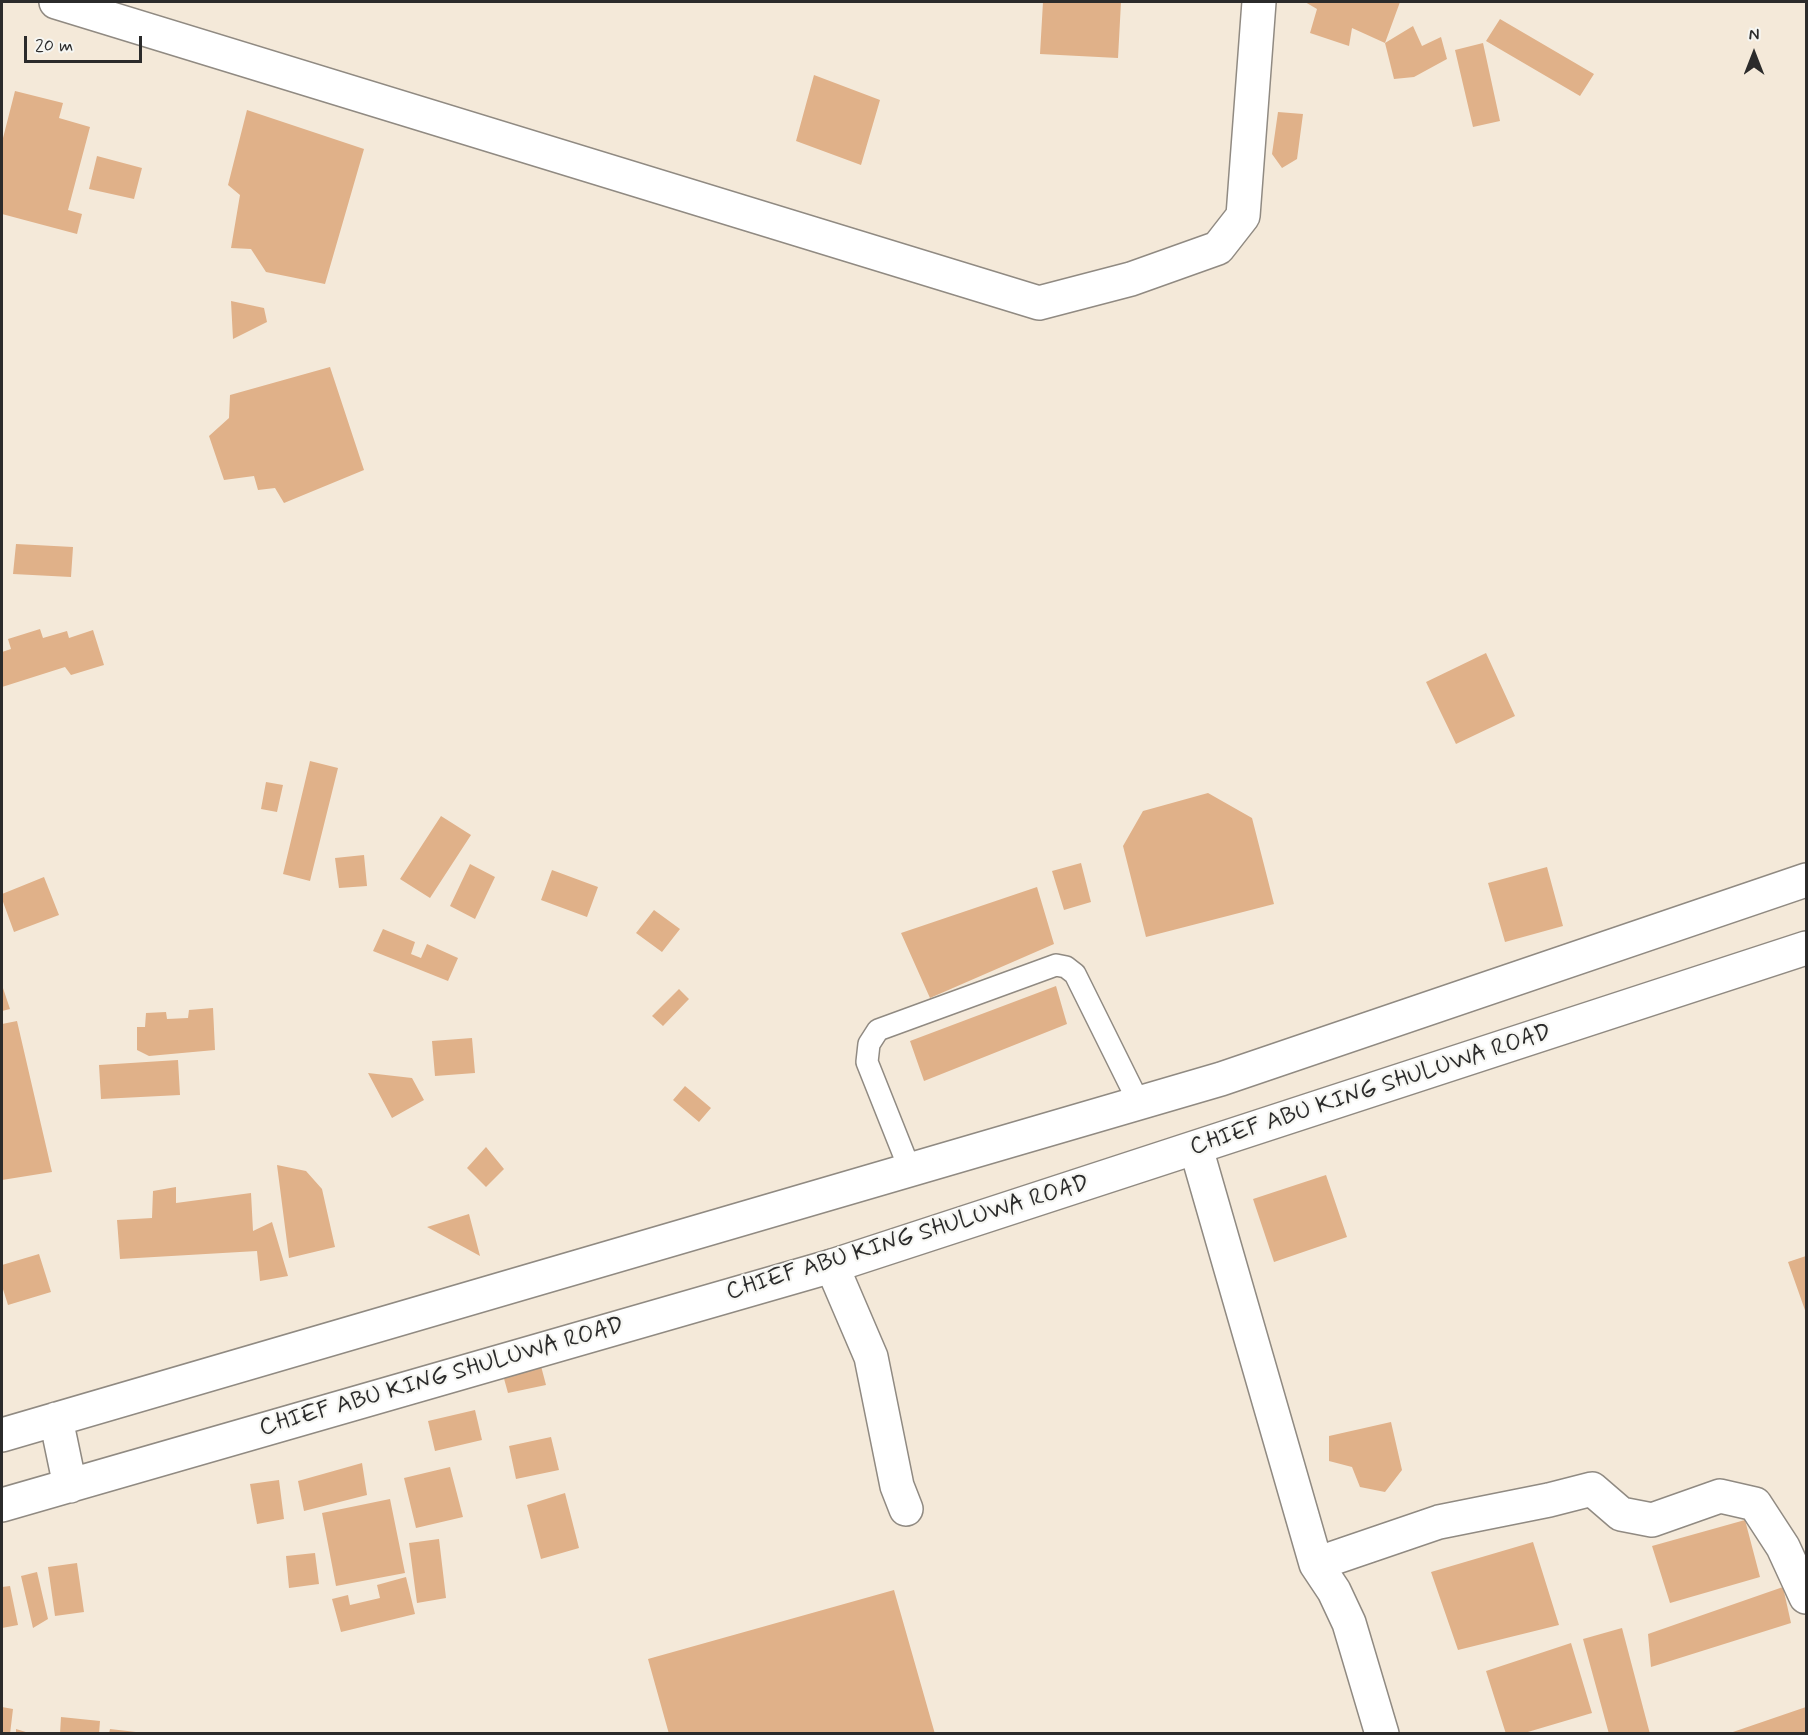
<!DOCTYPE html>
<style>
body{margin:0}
#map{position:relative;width:1808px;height:1735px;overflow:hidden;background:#f4e9d9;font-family:Mynerve,sans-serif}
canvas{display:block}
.frame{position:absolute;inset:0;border:3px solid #2b2b2b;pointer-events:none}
.north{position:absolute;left:1724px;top:24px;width:60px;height:60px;-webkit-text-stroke:4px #f6f6f2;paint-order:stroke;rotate:0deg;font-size:16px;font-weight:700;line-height:24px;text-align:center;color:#2b2b2b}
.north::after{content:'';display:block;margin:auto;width:21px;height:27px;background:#2b2b2b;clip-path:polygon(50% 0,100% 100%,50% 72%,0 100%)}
.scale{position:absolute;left:24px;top:36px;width:118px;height:27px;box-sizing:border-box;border:3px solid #2b2b2b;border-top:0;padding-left:8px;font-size:18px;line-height:21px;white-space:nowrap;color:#2b2b2b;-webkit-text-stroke:4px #f6f6f2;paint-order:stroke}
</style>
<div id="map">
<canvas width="1808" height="1735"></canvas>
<div class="frame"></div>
<div class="north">N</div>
<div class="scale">20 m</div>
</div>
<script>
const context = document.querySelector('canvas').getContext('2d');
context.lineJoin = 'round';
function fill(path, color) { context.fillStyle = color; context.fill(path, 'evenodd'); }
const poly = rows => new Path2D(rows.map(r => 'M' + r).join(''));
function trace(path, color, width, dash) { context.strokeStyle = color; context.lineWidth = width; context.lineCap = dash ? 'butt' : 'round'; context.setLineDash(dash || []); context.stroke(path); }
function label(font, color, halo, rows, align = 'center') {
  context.font = font + ' Mynerve,sans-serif'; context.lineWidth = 4.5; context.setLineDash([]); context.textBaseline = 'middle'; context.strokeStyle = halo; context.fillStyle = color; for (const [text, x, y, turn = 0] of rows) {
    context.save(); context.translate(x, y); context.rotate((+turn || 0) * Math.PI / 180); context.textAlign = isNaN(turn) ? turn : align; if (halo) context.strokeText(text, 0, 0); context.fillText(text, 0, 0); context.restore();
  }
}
const building = poly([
 [1043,2,1121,2,1118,58,1040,54],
 [1305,2,1400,2,1385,43,1352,28,1349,46,1310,33,1317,9],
 [1500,19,1594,74,1580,96,1486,41],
 [1413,26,1422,46,1441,37,1447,59,1414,77,1394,79,1385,43],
 [1483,43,1500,121,1473,127,1455,50],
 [814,75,880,100,861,165,796,141],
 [15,91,63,103,59,118,90,127,68,210,82,214,77,234,2,214,2,142],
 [247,110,364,149,325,284,266,272,251,249,231,248,240,195,228,185],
 [1278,112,1303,114,1297,159,1282,168,1272,154],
 [97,156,142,168,134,199,89,189],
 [231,301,264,308,267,322,233,339],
 [330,367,364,470,284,503,275,488,258,490,254,476,224,480,209,436,229,418,230,395],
 [16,544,73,547,71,577,13,574],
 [40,629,43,638,67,631,69,638,93,630,104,665,71,675,65,667,2,687,2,652,11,649,8,639],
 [1486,653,1515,716,1456,744,1426,682],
 [310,761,338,768,310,881,283,874],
 [266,782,283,785,277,812,261,809],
 [1208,793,1252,818,1274,904,1146,937,1123,846,1143,811],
 [441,816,471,835,430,898,400,879],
 [364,855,367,886,339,888,335,858],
 [1081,863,1091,902,1064,910,1052,871],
 [470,864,495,877,475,919,450,906],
 [1547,867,1563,926,1505,942,1488,883],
 [552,870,598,887,587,917,541,900],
 [44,877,59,915,14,932,2,899,2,894],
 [1037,887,1054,944,930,998,901,933],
 [654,910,680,929,662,952,636,933],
 [383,929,415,942,411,954,421,958,427,944,458,958,448,981,373,951],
 [2,985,10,1009,2,1011],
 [1056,986,1067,1024,924,1081,910,1041],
 [679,989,689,999,663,1026,652,1016],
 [213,1008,215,1050,149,1056,137,1050,137,1027,145,1027,146,1013,166,1012,167,1019,188,1018,189,1010],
 [17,1021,52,1172,2,1180,2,1024],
 [472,1038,475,1073,435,1076,432,1041],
 [178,1060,180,1095,101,1099,99,1065],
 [368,1073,412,1078,424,1100,392,1118],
 [685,1086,711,1108,699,1122,673,1100],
 [486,1147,504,1169,486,1187,467,1168],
 [277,1165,306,1171,322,1189,335,1247,289,1258],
 [1326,1175,1347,1237,1274,1262,1253,1199],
 [176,1187,176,1203,251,1193,253,1231,272,1222,288,1276,260,1281,257,1251,120,1259,117,1220,152,1218,153,1191],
 [469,1214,480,1256,427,1227],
 [39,1254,51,1292,8,1305,2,1286,2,1265],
 [1806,1256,1806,1313,1788,1262],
 [541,1366,546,1385,508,1393,503,1375],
 [475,1410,482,1440,435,1451,428,1421],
 [1391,1422,1402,1470,1385,1492,1360,1487,1352,1467,1329,1461,1329,1436],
 [551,1437,559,1470,516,1479,509,1446],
 [362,1463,367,1495,304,1511,298,1481],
 [450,1467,463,1517,416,1528,404,1478],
 [279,1480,284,1519,257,1524,250,1484],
 [565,1493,579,1548,541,1559,527,1505],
 [390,1499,405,1573,336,1586,322,1513],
 [1745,1520,1760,1577,1670,1603,1652,1546],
 [439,1539,446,1598,417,1603,409,1543],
 [1533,1542,1559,1625,1458,1650,1431,1572],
 [315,1553,319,1584,289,1588,286,1556],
 [77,1563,84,1612,55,1616,48,1567],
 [37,1572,48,1619,33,1628,21,1576],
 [406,1577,415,1614,341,1632,332,1599,348,1595,350,1605,380,1598,377,1585],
 [10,1586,18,1625,2,1628,2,1587],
 [1783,1587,1791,1623,1651,1667,1648,1634],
 [894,1590,935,1734,669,1734,648,1659],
 [1622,1628,1650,1734,1609,1734,1583,1639],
 [1571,1643,1592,1713,1521,1734,1506,1734,1486,1671],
 [2,1707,13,1709,10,1734,2,1734],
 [1806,1707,1806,1734,1730,1734,1730,1733],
 [61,1717,100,1721,99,1734,60,1734],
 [16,1729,29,1733,29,1734,16,1734],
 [110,1729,136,1732,136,1734,109,1734]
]);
const service = poly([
 [910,1170,867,1062,869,1044,878,1030,1056,965,1066,967,1075,974,1139,1103]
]);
const minor = poly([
 [56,2,1039,303,1131,279,1218,248,1243,216,1259,2],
 [1196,1148,1316,1564,1334,1591,1349,1623,1382,1734],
 [832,1266,871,1357,897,1486,906,1509],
 [1316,1564,1439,1522,1549,1500,1592,1489,1621,1514,1652,1520,1720,1496,1755,1504,1783,1547,1806,1597]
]);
const tertiary = poly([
 [56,1419,70,1486],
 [2,1435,1221,1079,1806,880],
 [2,1505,832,1266,1806,948]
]);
const streetNames = [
 ["CHIEF ABU KING SHULUWA ROAD",1371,1091,-18],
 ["CHIEF ABU KING SHULUWA ROAD",908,1239,-17],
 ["CHIEF ABU KING SHULUWA ROAD",442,1378,-16]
];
fill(building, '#e0b189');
trace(service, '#908a82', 24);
trace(minor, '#908a82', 36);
trace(tertiary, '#908a82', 36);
trace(service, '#fff', 21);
trace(minor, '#fff', 33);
trace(tertiary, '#fff', 33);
label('24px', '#2b2b2b', '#f6f6f2', streetNames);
</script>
